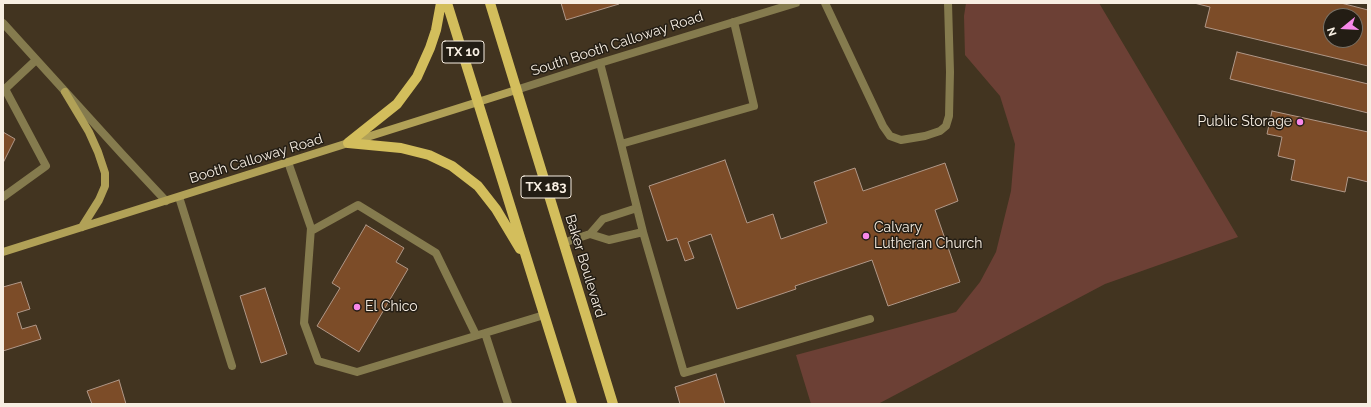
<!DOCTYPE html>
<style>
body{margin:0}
#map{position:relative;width:1371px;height:407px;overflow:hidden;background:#423420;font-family:Raleway,sans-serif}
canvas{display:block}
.frame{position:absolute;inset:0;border:4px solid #f7eee2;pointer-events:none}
.north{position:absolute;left:1323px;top:8px;width:40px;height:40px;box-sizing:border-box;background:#231d14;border:1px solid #787166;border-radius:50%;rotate:252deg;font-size:11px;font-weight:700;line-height:16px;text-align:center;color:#f7eee2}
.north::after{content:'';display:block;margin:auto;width:14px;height:18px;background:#f888e9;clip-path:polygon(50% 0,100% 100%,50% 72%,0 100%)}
</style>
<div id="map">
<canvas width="1371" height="407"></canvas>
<div class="frame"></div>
<div class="north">N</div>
</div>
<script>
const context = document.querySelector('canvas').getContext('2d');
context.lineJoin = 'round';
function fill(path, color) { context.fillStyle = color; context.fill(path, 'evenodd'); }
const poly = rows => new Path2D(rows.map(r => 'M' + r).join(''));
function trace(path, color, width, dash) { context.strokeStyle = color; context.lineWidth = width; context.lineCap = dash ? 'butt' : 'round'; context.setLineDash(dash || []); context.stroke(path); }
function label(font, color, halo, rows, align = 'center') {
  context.font = font + ' Raleway,sans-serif'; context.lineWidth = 3; context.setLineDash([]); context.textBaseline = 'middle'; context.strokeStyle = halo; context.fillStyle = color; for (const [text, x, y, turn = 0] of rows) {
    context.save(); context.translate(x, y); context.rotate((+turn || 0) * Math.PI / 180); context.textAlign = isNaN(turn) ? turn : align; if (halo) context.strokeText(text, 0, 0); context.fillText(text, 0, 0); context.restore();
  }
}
const green = poly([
 [966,3,1099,3,1238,237,1105,284,878,404,811,404,796,355,956,312,980,282,996,252,1011,191,1015,144,1000,96,965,55,964,16]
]);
const building = poly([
 [561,3,618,3,619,4,566,20,561,3],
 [1194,3,1341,3,1368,10,1368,66,1205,27,1210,7,1194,3],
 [1331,16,1355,16,1355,40,1331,40,1331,16],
 [1237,52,1368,84,1368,113,1230,79,1237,52],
 [1272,111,1368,132,1368,182,1348,177,1345,192,1291,180,1295,160,1278,156,1282,137,1267,134,1272,111],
 [3,132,15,139,3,163,3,132],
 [725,160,747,223,773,214,781,239,827,223,814,182,855,168,863,191,945,163,958,201,935,210,960,282,888,306,872,260,795,286,796,289,737,309,711,234,688,242,694,258,685,261,677,238,667,241,649,186,725,160],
 [366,225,404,248,396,262,408,269,359,352,317,326,340,288,332,283,366,225],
 [21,282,30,309,17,313,22,329,36,325,41,339,3,351,3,287,21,282],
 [265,288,287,354,261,363,240,296,265,288],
 [716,374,725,404,680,404,675,387,716,374],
 [119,380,126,404,92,404,87,391,119,380]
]);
const lane = poly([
 [825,3,883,126,890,136,901,140,925,136,940,131,946,126,949,116,950,72,948,3],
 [600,63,621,144,754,106,734,22],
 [3,88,5,89,36,60],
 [621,144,643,232,684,373,870,319],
 [288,162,311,228,304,323,318,361,357,372,544,315],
 [3,197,46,166,5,89],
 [179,197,232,366],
 [311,231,358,205,436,253,476,335],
 [590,234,609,240,643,232],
 [563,243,590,234,603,219,637,208],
 [485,333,508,404]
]);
const street = poly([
 [3,23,122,154,166,201],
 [516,90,600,63,796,3]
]);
const secondary = poly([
 [65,92,89,132,98,152,105,173,105,186,99,200,82,227],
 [3,252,516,90]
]);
const primary = poly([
 [447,3,572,404],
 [490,3,613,404],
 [348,143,401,148,429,155,452,166,478,186,496,209,520,249],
 [348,143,397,104,417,77,430,48,436,30,441,3]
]);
const markers = [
 [1300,122,4,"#f888e9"],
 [866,236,4,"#f888e9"],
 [357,307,4,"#f888e9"]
];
const shields = [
 [463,52,42],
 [546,187,50]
];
const shieldNames = [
 ["TX 10",463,52],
 ["TX 183",546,187]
];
const streetNames = [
 ["South Booth Calloway Road",617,44,-18],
 ["Booth Calloway Road",256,159,-17],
 ["Baker Boulevard",585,266,73]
];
const poiNames = [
 ["Public Storage",1292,122,"right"],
 ["Calvary",874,228],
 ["Lutheran Church",874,244],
 ["El Chico",365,307]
];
fill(green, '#6c4035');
fill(building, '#7c4c28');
trace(building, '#b09787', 1);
trace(lane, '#857b4e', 8);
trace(street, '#857b4e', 8);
trace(secondary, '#b1a157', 8);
trace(primary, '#d3be5c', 10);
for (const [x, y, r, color] of markers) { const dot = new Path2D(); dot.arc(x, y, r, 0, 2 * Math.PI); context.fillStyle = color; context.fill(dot); trace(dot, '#231d14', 1.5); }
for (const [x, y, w] of shields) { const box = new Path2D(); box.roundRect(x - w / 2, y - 11, w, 22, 3); context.fillStyle = '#231d14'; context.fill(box); trace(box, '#f7eee2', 1); }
label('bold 13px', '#f7eee2', null, shieldNames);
label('14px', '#f7eee2', '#231d14', streetNames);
label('14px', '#f7eee2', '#231d14', poiNames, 'left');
</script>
